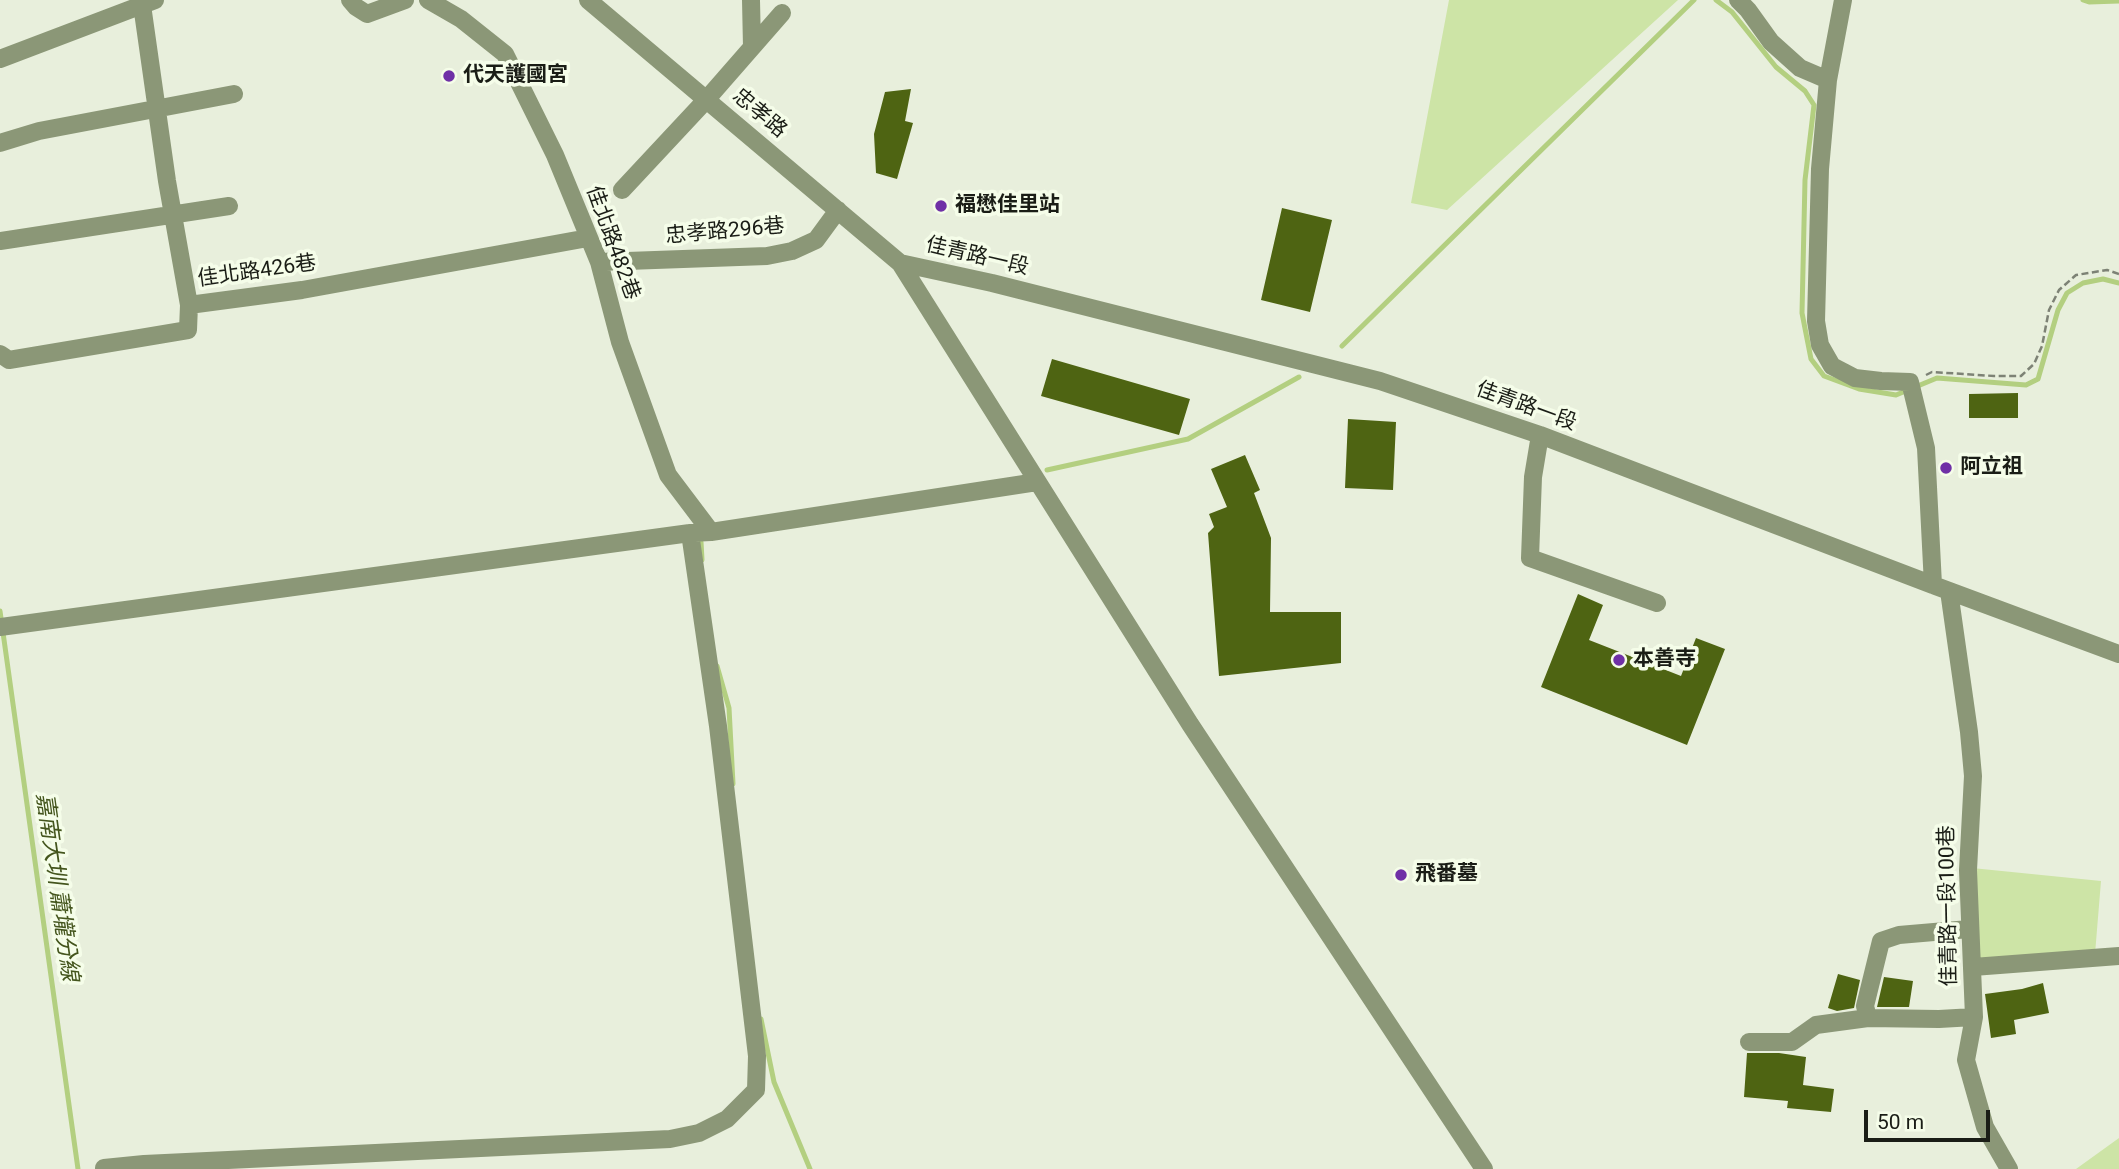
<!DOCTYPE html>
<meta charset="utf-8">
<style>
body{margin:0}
#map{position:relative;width:2119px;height:1169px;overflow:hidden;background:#e8efdc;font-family:Roboto,sans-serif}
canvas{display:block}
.scale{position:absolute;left:1864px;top:1110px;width:126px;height:32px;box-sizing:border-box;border:4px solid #1a1d16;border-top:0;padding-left:9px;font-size:21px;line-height:24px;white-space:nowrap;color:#1a1d16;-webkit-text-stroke:5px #f5fde9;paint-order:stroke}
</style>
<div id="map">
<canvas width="2119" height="1169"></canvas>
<div class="scale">50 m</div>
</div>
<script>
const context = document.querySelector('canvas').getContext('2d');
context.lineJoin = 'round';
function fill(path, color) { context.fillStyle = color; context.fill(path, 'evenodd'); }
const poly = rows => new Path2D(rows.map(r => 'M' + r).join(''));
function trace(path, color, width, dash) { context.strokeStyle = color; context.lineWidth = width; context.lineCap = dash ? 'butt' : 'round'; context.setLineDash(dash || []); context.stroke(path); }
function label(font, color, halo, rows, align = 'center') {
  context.font = font + ' Roboto,"Noto Sans TC",sans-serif'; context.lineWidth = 7; context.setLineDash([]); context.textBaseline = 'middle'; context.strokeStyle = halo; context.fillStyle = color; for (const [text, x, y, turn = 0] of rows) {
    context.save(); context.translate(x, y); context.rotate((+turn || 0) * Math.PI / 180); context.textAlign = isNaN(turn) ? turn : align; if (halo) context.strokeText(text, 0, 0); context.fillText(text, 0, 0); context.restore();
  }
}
const green = poly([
 [1449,0,1678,0,1447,210,1411,203],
 [1972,868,2101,881,2095,954,1975,964],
 [2119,1138,2119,1169,2076,1169]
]);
const stream = poly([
 [1716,0,1732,12,1776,67,1805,91,1814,105,1805,180,1802,313,1811,359,1824,376,1859,389,1896,395,1937,378,2026,385,2038,379,2058,310,2067,293,2083,283,2103,279,2119,283],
 [2083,0,2089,2,2119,1],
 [1342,346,1694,0],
 [1047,470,1188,439,1299,377],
 [701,542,702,560],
 [0,611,78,1169],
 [717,666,729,708,733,784],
 [761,1019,774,1082,810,1169]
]);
const building = poly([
 [911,89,905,121,913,123,897,179,876,173,874,134,885,92],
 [1282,208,1332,220,1310,312,1261,300],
 [1052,359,1190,399,1179,435,1041,396],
 [2018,393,2018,418,1969,418,1969,394],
 [1348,419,1396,422,1393,490,1345,488],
 [1245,455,1260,490,1254,493,1271,538,1270,612,1341,612,1341,663,1219,676,1208,533,1214,527,1209,514,1227,507,1211,469],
 [1578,594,1603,605,1589,640,1681,676,1696,638,1725,649,1687,745,1541,687],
 [1838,974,1860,980,1854,1008,1837,1011,1828,1008],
 [1884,977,1913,981,1909,1007,1877,1007],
 [2043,983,2049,1013,2014,1020,2016,1034,1991,1038,1985,994,2022,989],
 [1747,1053,1779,1053,1806,1057,1803,1085,1834,1089,1831,1112,1787,1108,1788,1101,1744,1097]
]);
const path = poly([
 [1926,375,1932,372,1994,376,2021,376,2034,364,2042,346,2049,310,2059,290,2076,275,2107,270,2119,274]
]);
const minor = poly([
 [140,0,142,5,167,181,189,305,302,290,588,238],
 [350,0,356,7,367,14,405,0],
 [428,0,461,19,505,54,555,155,599,262,620,342,668,475,711,532],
 [588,0,900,263,1190,724,1484,1169],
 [751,0,752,47],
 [1738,0,1748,10,1771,42,1800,68,1828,80],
 [1843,0,1828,80,1820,169,1816,321,1820,345,1832,366,1855,378,1881,381,1910,382,1926,448,1933,585],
 [0,59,155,0],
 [0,143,39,131,234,94],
 [622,190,706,100,782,13],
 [0,241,229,206],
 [599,262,767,256,792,251,816,240,838,210],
 [900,263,992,283,1380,381,1540,435,1933,585,2119,654],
 [0,354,9,360,188,330,189,305],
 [1540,435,1533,477,1530,558,1657,603],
 [1949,591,1969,732,1973,776,1968,870,1974,1017,1966,1060,1985,1127,2009,1169],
 [0,627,690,533],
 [1973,967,2119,956],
 [1868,1018,1865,1006,1881,941,1899,935,1969,929],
 [1749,1042,1792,1042,1816,1025,1868,1018,1939,1019,1974,1017],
 [104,1168,144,1164,670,1139,699,1133,727,1119,756,1090,757,1056,718,726,690,533,711,532,1037,482]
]);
const markers = [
 [449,76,7,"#6f30a6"],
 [941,206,7,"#6f30a6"],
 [1946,468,7,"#6f30a6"],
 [1619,660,7,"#6f30a6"],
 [1401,875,7,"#6f30a6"]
];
const poiNames = [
 ["代天護國宮",463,76],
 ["福懋佳里站",955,206],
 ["阿立祖",1960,468],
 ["本善寺",1633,660],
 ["飛番墓",1415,875]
];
const streetNames = [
 ["忠孝路",759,114,40],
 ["忠孝路296巷",725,232,-5],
 ["佳北路482巷",612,243,70],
 ["佳青路一段",977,257,13],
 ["佳北路426巷",257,272,-8],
 ["佳青路一段",1526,407,20],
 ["佳青路一段100巷",1949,906,-91]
];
const waterNames = [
 ["嘉南大圳 蕭壠分線",56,887,82]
];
fill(green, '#cde4a6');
trace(stream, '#b3cf80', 5);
fill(building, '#4e6412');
trace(path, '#7d8275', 2.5, [7, 3.5]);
trace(minor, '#8b9777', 18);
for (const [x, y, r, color] of markers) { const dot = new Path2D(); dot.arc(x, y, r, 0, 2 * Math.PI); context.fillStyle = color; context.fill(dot); trace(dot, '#f5fde9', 2.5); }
label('bold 21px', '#1a1d16', '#f5fde9', poiNames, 'left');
label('21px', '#1a1d16', '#f5fde9', streetNames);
label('italic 23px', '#44551d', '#f5fde9', waterNames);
</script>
